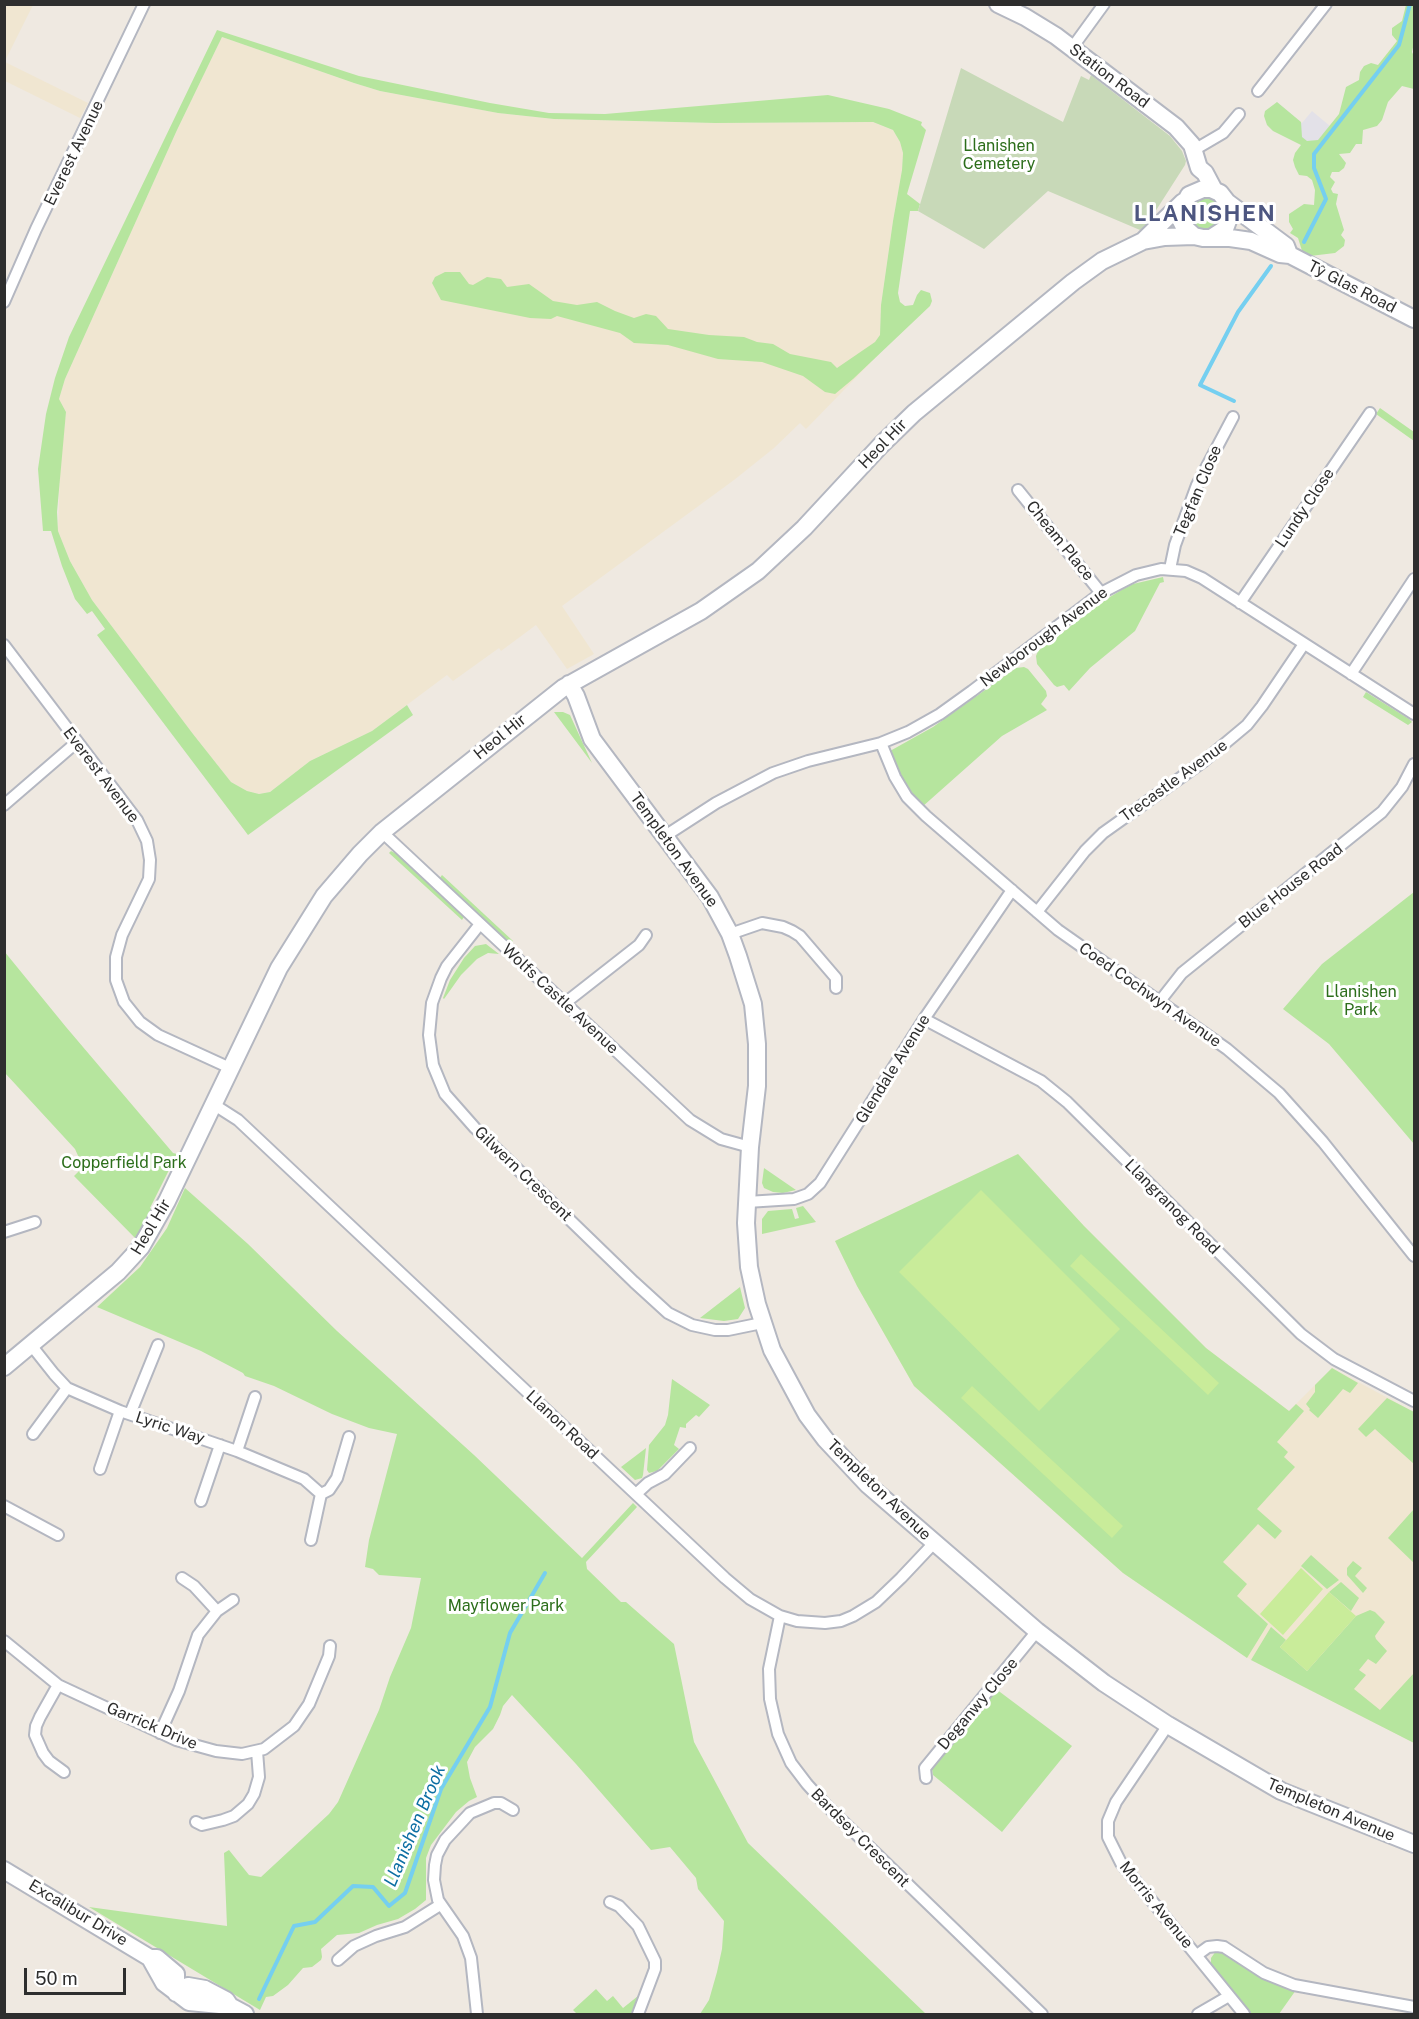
<!DOCTYPE html>
<meta charset="utf-8">
<style>
body{margin:0}
#map{position:relative;width:1419px;height:2019px;overflow:hidden;background:#efe9e1;font-family:"Public Sans",sans-serif}
canvas{display:block}
.frame{position:absolute;inset:0;border:6px solid #2e2e2e;pointer-events:none}
.scale{position:absolute;left:24px;top:1968px;width:102px;height:27px;box-sizing:border-box;border:3px solid #2e2e2e;border-top:0;padding-left:8px;font-size:18px;line-height:21px;white-space:nowrap;color:#2e2e2e;-webkit-text-stroke:4px #fff;paint-order:stroke}
</style>
<div id="map">
<canvas width="1419" height="2019"></canvas>
<div class="frame"></div>
<div class="scale">50 m</div>
</div>
<script>
const context = document.querySelector('canvas').getContext('2d');
context.lineJoin = 'round';
function fill(path, color) { context.fillStyle = color; context.fill(path, 'evenodd'); }
const poly = rows => new Path2D(rows.map(r => 'M' + r).join(''));
function trace(path, color, width, dash) { context.strokeStyle = color; context.lineWidth = width; context.lineCap = dash ? 'butt' : 'round'; context.setLineDash(dash || []); context.stroke(path); }
function label(font, color, halo, rows, align = 'center') {
  context.font = font + ' "Public Sans",sans-serif'; context.lineWidth = 6; context.setLineDash([]); context.textBaseline = 'middle'; context.strokeStyle = halo; context.fillStyle = color; for (const [text, x, y, turn = 0] of rows) {
    context.save(); context.translate(x, y); context.rotate((+turn || 0) * Math.PI / 180); context.textAlign = isNaN(turn) ? turn : align; if (halo) context.strokeText(text, 0, 0); context.fillText(text, 0, 0); context.restore();
  }
}
const industrial = poly([
 [1277,102,1302,123,1312,111,1330,126,1310,150,1271,109]
]);
const education = poly([
 [5,4,33,5,5,61,4,5],
 [222,37,354,83,380,91,498,113,554,119,715,123,873,122,893,130,900,142,903,153,902,170,893,221,881,305,880,353,806,429,800,423,774,448,734,480,562,606,594,654,567,669,536,625,501,651,499,648,453,681,447,675,372,731,310,761,270,792,259,794,247,791,231,782,193,734,92,600,70,561,58,531,60,467,66,412,59,399,65,379,177,130],
 [5,62,88,103,80,118,5,81],
 [1018,1154,1084,1226,1206,1348,1289,1411,1332,1368,1414,1412,1414,1743,1251,1660,1123,1573,914,1386,857,1286,835,1241]
]);
const green = poly([
 [1406,5,1414,5,1414,43,1412,52,1414,56,1414,89,1402,86,1388,102,1382,120,1377,126,1363,130,1362,144,1356,144,1350,153,1339,154,1346,163,1344,168,1339,172,1332,172,1330,177,1335,182,1331,189,1333,193,1338,194,1336,204,1344,230,1341,235,1345,240,1344,246,1335,253,1310,256,1303,254,1298,238,1290,233,1293,229,1289,222,1289,214,1304,204,1314,205,1315,190,1312,180,1307,176,1299,175,1295,167,1293,160,1295,153,1301,145,1273,131,1267,125,1264,116,1265,111,1277,102,1301,122,1302,137,1307,141,1318,140,1339,114,1346,87,1359,80,1360,72,1364,66,1371,63,1378,65,1397,41,1392,35,1392,28,1402,21],
 [217,30,359,76,490,103,549,113,605,114,828,95,889,109,922,122,921,125,926,130,907,194,920,204,918,211,910,211,898,293,900,302,905,306,913,305,917,295,921,290,930,293,932,301,930,306,853,379,835,394,825,392,803,376,762,362,718,359,668,345,634,343,620,333,557,316,551,319,530,318,441,300,432,283,435,277,445,272,460,272,469,284,473,285,487,277,501,279,507,287,529,284,553,301,577,305,597,302,615,311,634,318,646,314,656,316,668,329,709,335,744,337,757,342,773,344,790,354,831,362,837,368,875,342,880,335,881,305,893,221,902,170,903,153,900,142,893,130,873,122,715,123,554,119,498,113,380,91,354,83,222,37,177,130,65,379,59,399,66,412,57,512,58,531,70,561,92,600,193,734,231,782,247,791,259,794,270,792,310,761,372,731,407,705,413,715,248,835,97,635,105,629,92,611,87,614,75,599,62,566,51,531,43,531,38,469,46,414,55,378,69,337],
 '1187 214a18 18 0 1 1 36 0a18 18 0 1 1-36 0Z',
 [1380,408,1414,432,1414,441,1376,414],
 [1163,577,1164,582,1160,583,1135,631,1090,668,1069,691,1064,685,1057,687,1054,685,1037,664,1036,656,1038,651,1105,600,1123,589,1133,584],
 [1024,667,1028,669,1046,691,1047,696,1041,704,1047,710,1002,736,922,807,896,770,890,756,890,751,933,727,1016,668],
 [1366,692,1409,719,1412,722,1408,725,1363,697],
 [554,712,563,712,570,715,592,763],
 [391,851,399,855,464,917,462,920,389,853],
 [442,875,513,941,511,943,507,943,439,879],
 [1414,892,1414,1144,1329,1044,1283,1009,1322,964],
 [486,944,499,954,488,953,477,959,461,975,444,999,443,998,450,980,464,958,475,946],
 [4,951,66,1027,173,1153,177,1154,150,1208,155,1211,137,1240,74,1176,80,1170,80,1160,75,1149,5,1073],
 [1018,1154,1084,1226,1206,1348,1289,1411,1296,1404,1304,1411,1277,1442,1288,1452,1284,1457,1295,1467,1257,1509,1282,1531,1275,1539,1258,1524,1223,1562,1247,1584,1237,1596,1268,1624,1247,1658,1123,1573,914,1386,857,1286,835,1241],
 [764,1168,796,1190,783,1193,773,1192,764,1188,762,1183],
 [185,1188,248,1244,337,1331,474,1455,582,1558,633,1503,637,1507,586,1562,587,1569,621,1602,626,1602,674,1644,694,1742,748,1843,926,2014,700,2014,709,2000,717,1972,722,1949,724,1921,698,1889,696,1878,670,1847,651,1850,576,1764,512,1695,503,1706,500,1715,493,1729,475,1747,467,1762,470,1778,477,1797,469,1801,456,1812,431,1845,426,1858,426,1900,415,1909,398,1919,377,1925,359,1933,337,1935,321,1949,322,1957,321,1960,312,1967,303,1968,288,1985,273,1996,266,1997,260,2010,89,1907,227,1926,224,1853,229,1850,249,1875,261,1877,329,1814,338,1802,379,1710,390,1677,411,1628,421,1578,379,1575,373,1569,365,1567,369,1540,397,1434,369,1428,332,1414,274,1386,245,1376,243,1373,201,1351,97,1307,140,1267,167,1228],
 [803,1206,816,1222,762,1234,762,1219,768,1211,792,1209,795,1219,799,1218,796,1208],
 [740,1287,745,1308,738,1319,724,1321,700,1318],
 [1332,1368,1358,1383,1350,1393,1343,1389,1318,1418,1309,1410,1310,1409,1306,1404,1315,1392,1315,1385],
 [672,1379,710,1405,699,1417,696,1415,686,1424,686,1428,680,1427,674,1445,679,1449,657,1471,649,1473,647,1470,649,1445,665,1425,668,1415],
 [1387,1398,1414,1412,1414,1464,1375,1429,1366,1437,1358,1429],
 [646,1448,643,1475,642,1478,635,1480,621,1467],
 [1414,1509,1414,1563,1388,1538],
 [1311,1555,1339,1580,1327,1589,1301,1566],
 [1353,1561,1362,1568,1355,1576,1367,1588,1363,1593,1347,1575,1347,1568],
 [1341,1582,1359,1598,1351,1611,1329,1592],
 [1370,1610,1375,1612,1385,1622,1375,1636,1376,1639,1387,1651,1376,1664,1368,1659,1359,1670,1366,1675,1354,1689,1380,1710,1414,1673,1414,1743,1251,1660,1271,1627,1286,1640,1280,1647,1307,1671,1356,1616],
 [996,1689,1072,1746,1002,1832,933,1775,932,1769,934,1764],
 [1216,1951,1225,1952,1265,1978,1296,1990,1279,2014,1252,2014,1211,1965,1211,1958],
 [596,1989,607,2001,613,1996,623,2008,638,1996,631,2014,577,2014,573,2010]
]);
const cemetery = poly([
 [961,68,1063,122,1081,76,1089,80,1091,75,1170,136,1182,151,1186,161,1185,165,1146,226,1140,230,1048,191,984,249,918,211]
]);
const pitch = poly([
 [981,1190,1120,1329,1039,1411,899,1272],
 [1081,1254,1219,1383,1208,1395,1070,1266],
 [972,1386,1123,1526,1112,1538,961,1398],
 [1301,1568,1323,1589,1283,1635,1260,1614],
 [1329,1592,1356,1616,1307,1671,1280,1647]
]);
const stream = poly([
 [1304,242,1326,199,1314,168,1314,154,1399,45,1410,4],
 [1234,401,1200,385,1238,312,1271,266],
 [259,1999,294,1926,315,1922,353,1886,373,1887,389,1906,405,1893,441,1789,490,1707,510,1633,545,1573]
]);
const street = poly([
 [1072,48,1104,4],
 [1258,91,1326,4],
 [1194,150,1223,133,1239,114],
 [4,302,36,229,144,4],
 [1018,490,1101,593],
 [1170,569,1175,545,1197,485,1233,417],
 [1240,603,1370,413],
 [4,645,137,820,147,841,150,860,149,879,122,935,116,957,116,980,124,1002,140,1022,158,1035,230,1068],
 [1351,674,1414,579],
 [881,743,895,777,907,797,926,816,1058,930,1227,1049,1279,1093,1323,1142,1414,1256],
 [4,805,77,742],
 [382,832,690,1120,721,1139,750,1147],
 [665,836,716,803,773,773,808,761,881,743,908,732,940,714,972,691,1101,593,1136,575,1161,569,1186,571,1202,578,1414,714],
 [1037,912,1085,851,1103,833,1204,761,1247,725,1262,706,1304,644],
 [480,924,447,966,441,978,432,1003,429,1035,433,1065,445,1094,475,1128,634,1282,668,1313,692,1325,715,1330,728,1330,762,1323],
 [730,934,762,923,783,927,792,931,800,936,836,978,836,988],
 [1160,1001,1182,973,1382,812,1402,787,1414,764],
 [565,1003,639,945,646,935],
 [924,1019,1041,1081,1067,1102,1301,1334,1334,1359,1414,1401],
 [213,1104,238,1120,725,1578,750,1599,780,1616,797,1621,825,1623,841,1621,853,1616,876,1602,901,1578,934,1543],
 [747,1202,794,1199,808,1194,820,1183,924,1019,1012,890],
 [4,1232,35,1222],
 [31,1345,54,1374,67,1388,76,1392,120,1411,237,1451,304,1479,321,1494,329,1490,337,1478,349,1437],
 [130,1414,158,1345],
 [33,1434,67,1388],
 [237,1451,255,1397],
 [100,1469,120,1411],
 [636,1494,648,1483,665,1474,690,1448],
 [201,1501,220,1445],
 [4,1506,58,1535],
 [311,1540,321,1494],
 [182,1578,194,1586,217,1611],
 [780,1616,769,1669,770,1699,778,1734,791,1763,807,1784,826,1805,1042,2014],
 [4,1641,58,1685,176,1740,216,1751,242,1754,264,1749,294,1726,309,1704,329,1656,330,1646],
 [58,1685,40,1717,36,1726,35,1735,43,1753,49,1761,64,1772],
 [1168,1725,1116,1802,1108,1821,1108,1837,1121,1863,1244,2014],
 [160,1733,179,1691,198,1635,217,1611,233,1600],
 [926,1778,925,1768,1037,1631],
 [196,1822,202,1825,223,1820,234,1816,248,1804,254,1794,259,1777,257,1751],
 [610,1902,619,1906,638,1926,655,1961,655,1969,638,2014],
 [1197,1955,1208,1947,1217,1946,1224,1947,1264,1973,1294,1985,1414,2007],
 [338,1960,354,1946,376,1936,405,1927,440,1905],
 [477,2014,471,1958,463,1936,438,1900,434,1880,435,1865,437,1855,445,1840,470,1813,494,1803,501,1803,513,1810],
 [1198,2014,1229,1996]
]);
const secondary = poly([
 [998,4,1025,17,1056,36,1176,127,1192,145,1199,168,1205,173,1214,190],
 [1227,202,1286,246,1289,254],
 [1211,238,1225,229,1230,215,1230,210,1227,202,1220,193,1211,189,1203,189,1189,195,1181,210,1181,221,1184,227,1194,236,1203,238,1230,238,1251,241,1280,254,1290,255,1414,319],
 [1143,241,1183,202],
 [569,684,576,696,592,739,710,897,730,934,738,956,753,1004,757,1044,757,1086,750,1147,746,1223,749,1267,757,1304,772,1350,807,1415,825,1439,868,1485,1037,1631,1104,1683,1168,1725,1281,1791,1414,1844],
 [4,1367,118,1272,141,1247,167,1201,279,968,324,896,360,854,382,832,563,688,701,611,758,571,804,528,881,445,914,413,1073,282,1102,261,1143,241,1165,237,1194,236],
 [4,1870,150,1958,157,1958,176,1974,176,1993],
 [150,1958,164,1983,189,2002,230,2006],
 [176,1993,188,1986,205,1989,226,2000,230,2006,245,2014]
]);
const streetNames = [
 ["Station Road",1109,76,37],
 ["Everest Avenue",74,153,-64],
 ["Tŷ Glas Road",1352,287,27],
 ["Heol Hir",883,444,-46],
 ["Tegfan Close",1198,491,-67],
 ["Lundy Close",1305,508,-56],
 ["Cheam Place",1060,541,51],
 ["Newborough Avenue",1044,637,-37],
 ["Heol Hir",500,737,-39],
 ["Everest Avenue",101,775,53],
 ["Trecastle Avenue",1174,781,-36],
 ["Templeton Avenue",674,850,54],
 ["Blue House Road",1291,886,-38],
 ["Coed Cochwyn Avenue",1150,995,35],
 ["Wolfs Castle Avenue",560,999,43],
 ["Glendale Avenue",893,1069,-58],
 ["Gilwern Crescent",523,1174,44],
 ["Llangranog Road",1172,1207,45],
 ["Heol Hir",151,1227,-59],
 ["Llanon Road",562,1425,43],
 ["Lyric Way",170,1428,18],
 ["Templeton Avenue",879,1490,44],
 ["Deganwy Close",978,1704,-50],
 ["Garrick Drive",152,1726,23],
 ["Templeton Avenue",1331,1810,23],
 ["Bardsey Crescent",860,1838,45],
 ["Morris Avenue",1156,1905,51],
 ["Excalibur Drive",78,1913,31]
];
const parkNames = [
 ["Llanishen",999,146],
 ["Cemetery",999,164],
 ["Llanishen",1361,992],
 ["Park",1361,1010],
 ["Copperfield Park",124,1163],
 ["Mayflower Park",506,1606]
];
const waterNames = [
 ["Llanishen Brook",415,1826,-67]
];
const districtNames = [
 ["LLANISHEN",1205,214]
];
fill(industrial, '#e3e1e8');
fill(education, '#f0e6d1');
fill(green, '#b6e59e');
fill(cemetery, '#c8d9b8');
fill(pitch, '#c9ec9a');
trace(stream, '#75cff0', 4);
trace(street, '#b4b7c1', 14);
trace(secondary, '#b4b7c1', 20);
trace(street, '#fff', 10);
trace(secondary, '#fff', 16);
label('16px', '#2e2e2e', '#fff', streetNames);
label('16px', '#2c6e1b', '#fff', parkNames);
label('italic 18px', '#0d6fa3', '#fff', waterNames);
context.letterSpacing = '1.5px';
label('bold 22px', '#4d5680', '#fff', districtNames);
context.letterSpacing = '0px';
</script>
